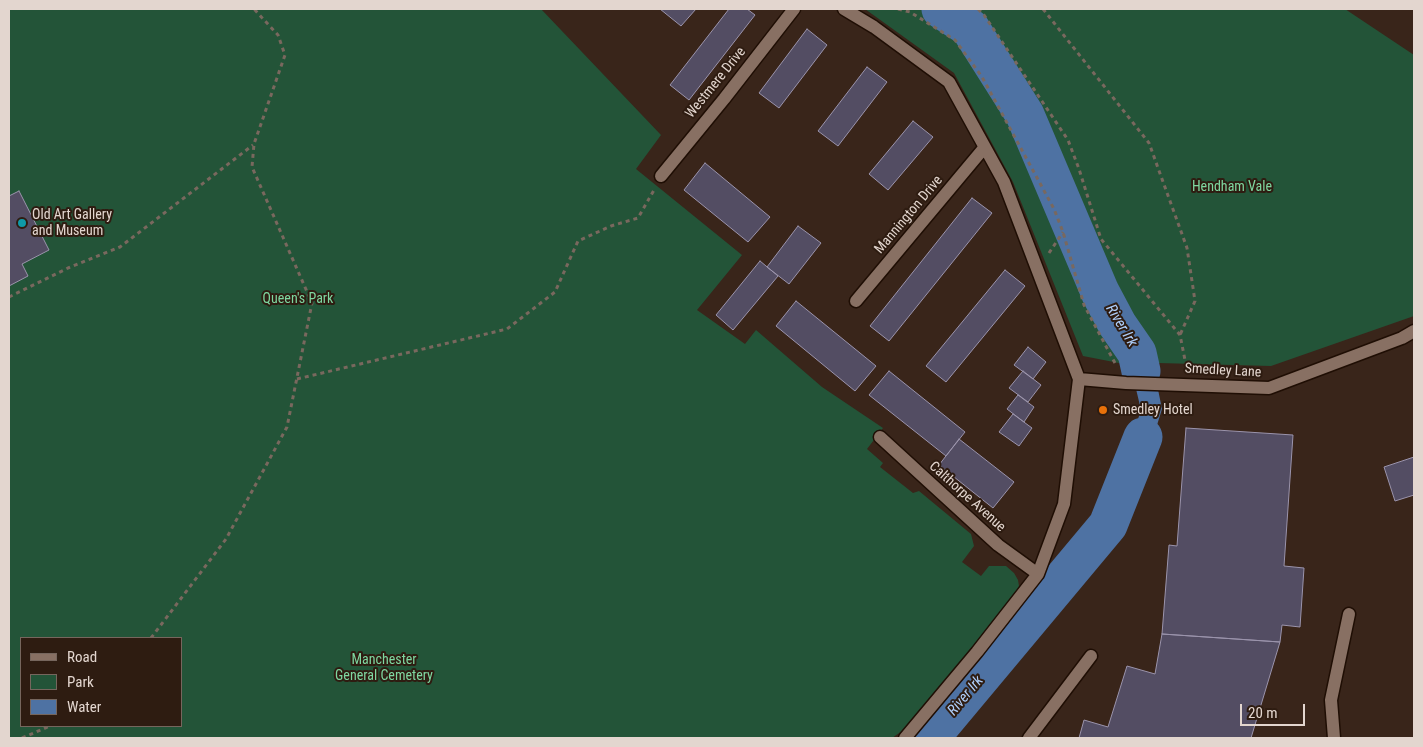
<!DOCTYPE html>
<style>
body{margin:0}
#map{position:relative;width:1423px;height:747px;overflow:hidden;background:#39251a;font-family:"Roboto Condensed",sans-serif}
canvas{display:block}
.frame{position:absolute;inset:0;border:10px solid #e3d6cf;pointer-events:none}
.legend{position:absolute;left:20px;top:637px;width:162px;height:90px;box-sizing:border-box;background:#2e1c11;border:1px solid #76665d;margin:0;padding:6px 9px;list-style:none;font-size:15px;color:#e3d6cf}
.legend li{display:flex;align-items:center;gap:10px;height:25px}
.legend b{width:25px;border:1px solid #76665d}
.scale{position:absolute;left:1240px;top:704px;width:65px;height:22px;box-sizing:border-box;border:2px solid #e3d6cf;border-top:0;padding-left:6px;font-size:15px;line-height:18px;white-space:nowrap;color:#e3d6cf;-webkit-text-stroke:4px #2e1c11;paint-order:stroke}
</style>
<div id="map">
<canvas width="1423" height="747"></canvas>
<div class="frame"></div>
<ul class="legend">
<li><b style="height:6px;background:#887063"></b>Road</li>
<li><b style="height:14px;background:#235438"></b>Park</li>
<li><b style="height:14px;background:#4e72a3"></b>Water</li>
</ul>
<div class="scale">20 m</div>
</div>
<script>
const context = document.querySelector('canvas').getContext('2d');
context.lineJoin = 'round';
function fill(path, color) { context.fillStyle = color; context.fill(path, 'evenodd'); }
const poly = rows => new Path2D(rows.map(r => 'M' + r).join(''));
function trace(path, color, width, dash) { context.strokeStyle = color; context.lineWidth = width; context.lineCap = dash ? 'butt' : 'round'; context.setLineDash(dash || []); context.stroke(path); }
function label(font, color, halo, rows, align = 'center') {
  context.font = font + ' "Roboto Condensed",sans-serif'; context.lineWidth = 4; context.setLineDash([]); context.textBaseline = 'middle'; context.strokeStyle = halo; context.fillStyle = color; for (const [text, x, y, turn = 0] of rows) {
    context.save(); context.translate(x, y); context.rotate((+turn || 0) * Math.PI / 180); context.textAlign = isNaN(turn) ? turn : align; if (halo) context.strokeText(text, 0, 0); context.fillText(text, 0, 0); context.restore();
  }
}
const green = poly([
 [9,9,541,9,661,135,636,169,742,255,697,310,745,344,756,330,822,387,883,428,867,449,883,463,880,467,913,493,919,491,971,534,974,546,962,562,981,576,989,566,1006,566,1014,573,1018,580,1019,586,1016,592,909,726,892,738,9,738],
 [21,638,181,638,181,726,21,726],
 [865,9,1345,9,1414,55,1414,316,1271,366,1158,363,1124,364,1083,356,1013,182,954,73]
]);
const water = poly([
 [1126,321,1145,344,1151,355,1162,409,1136,493,1119,484,1131,440,1141,410,1127,351,1106,326]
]);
const river = poly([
 [941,9,970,28,1025,115,1100,292,1117,324,1137,353,1141,371],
 [930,738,1108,525,1143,437]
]);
const building = poly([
 [660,9,696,9,681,26,660,9],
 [729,9,747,9,755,15,689,100,670,85,729,9],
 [807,29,827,45,779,108,759,93,807,29],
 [867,67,887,82,838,146,818,131,867,67],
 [913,121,933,137,888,190,869,174,913,121],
 [705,163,770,217,748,242,684,190,705,163],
 [19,191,49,250,22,264,28,276,9,286,9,196,19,191],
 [972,198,992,213,889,341,870,326,972,198],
 [798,226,821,243,789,284,767,267,798,226],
 [760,261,778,276,733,330,716,315,760,261],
 [1005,270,1025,286,946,382,926,366,1005,270],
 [796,301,876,366,855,391,776,326,796,301],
 [1028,347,1046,362,1033,379,1014,365,1028,347],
 [889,371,965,432,946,456,869,395,889,371],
 [1023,371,1041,385,1028,402,1009,388,1023,371],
 [1018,395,1034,407,1024,422,1007,409,1018,395],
 [1013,414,1032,428,1019,446,999,432,1013,414],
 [1186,428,1293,435,1284,566,1304,568,1300,627,1282,625,1280,642,1162,634,1169,545,1177,546,1186,428],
 [959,439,1014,482,993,508,939,465,959,439],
 [1414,457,1414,495,1395,501,1384,467,1414,457],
 [1162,634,1280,642,1251,738,1079,738,1084,720,1108,727,1127,666,1155,674,1162,634]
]);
const path = poly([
 [898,9,910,12,955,40,982,77,1054,209,1063,232,1084,305,1116,365],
 [978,9,984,15,1068,140,1079,169,1101,239,1180,335,1187,370],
 [1043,9,1149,143,1187,248,1195,301,1180,335],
 [1049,253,1063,232],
 [9,297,68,268,120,247,253,145],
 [297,379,507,329,555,292,578,241,611,226,638,218,654,190],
 [151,638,226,539,287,427,312,303,252,167,254,144,285,55,278,35,254,9],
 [22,738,50,726]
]);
const service = poly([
 [1029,738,1091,656],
 [1334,738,1331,700,1349,614]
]);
const minor = poly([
 [844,9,874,27,949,82,1004,182,1079,379,1064,504,1038,574,977,652,905,738],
 [661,176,724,99,794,9],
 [856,301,984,148],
 [1079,379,1126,383,1269,388,1402,338,1414,331],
 [880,437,998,545,1038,574]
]);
const markers = [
 [22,223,5,"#0f9aa8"],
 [1103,410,5,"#e8710a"]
];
const streetNames = [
 ["Westmere Drive",716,83,-51],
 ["Mannington Drive",909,215,-50],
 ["Smedley Lane",1223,371,3],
 ["Calthorpe Avenue",967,497,42]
];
const parkNames = [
 ["Hendham Vale",1232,187],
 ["Queen's Park",298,299],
 ["Manchester",384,660],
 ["General Cemetery",384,676]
];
const poiNames = [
 ["Old Art Gallery",32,215],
 ["and Museum",32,231],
 ["Smedley Hotel",1113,410]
];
const waterNames = [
 ["River Irk",1121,326,59],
 ["River Irk",966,696,-50]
];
fill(green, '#235438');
fill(water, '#4e72a3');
trace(river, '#4e72a3', 39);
fill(building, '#534d63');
trace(building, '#9b94ac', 1);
trace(service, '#1f0e04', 15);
trace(minor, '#1f0e04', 15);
trace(path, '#79685e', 3, [4, 4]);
trace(service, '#887063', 12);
trace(minor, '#887063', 12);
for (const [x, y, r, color] of markers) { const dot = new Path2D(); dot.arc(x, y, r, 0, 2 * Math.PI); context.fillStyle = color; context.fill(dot); trace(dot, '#2e1c11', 2); }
label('14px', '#e3d6cf', '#2e1c11', streetNames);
label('14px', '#7ed7a0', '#2e1c11', parkNames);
label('14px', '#e3d6cf', '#2e1c11', poiNames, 'left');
label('italic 15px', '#aecefa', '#2e1c11', waterNames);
</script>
